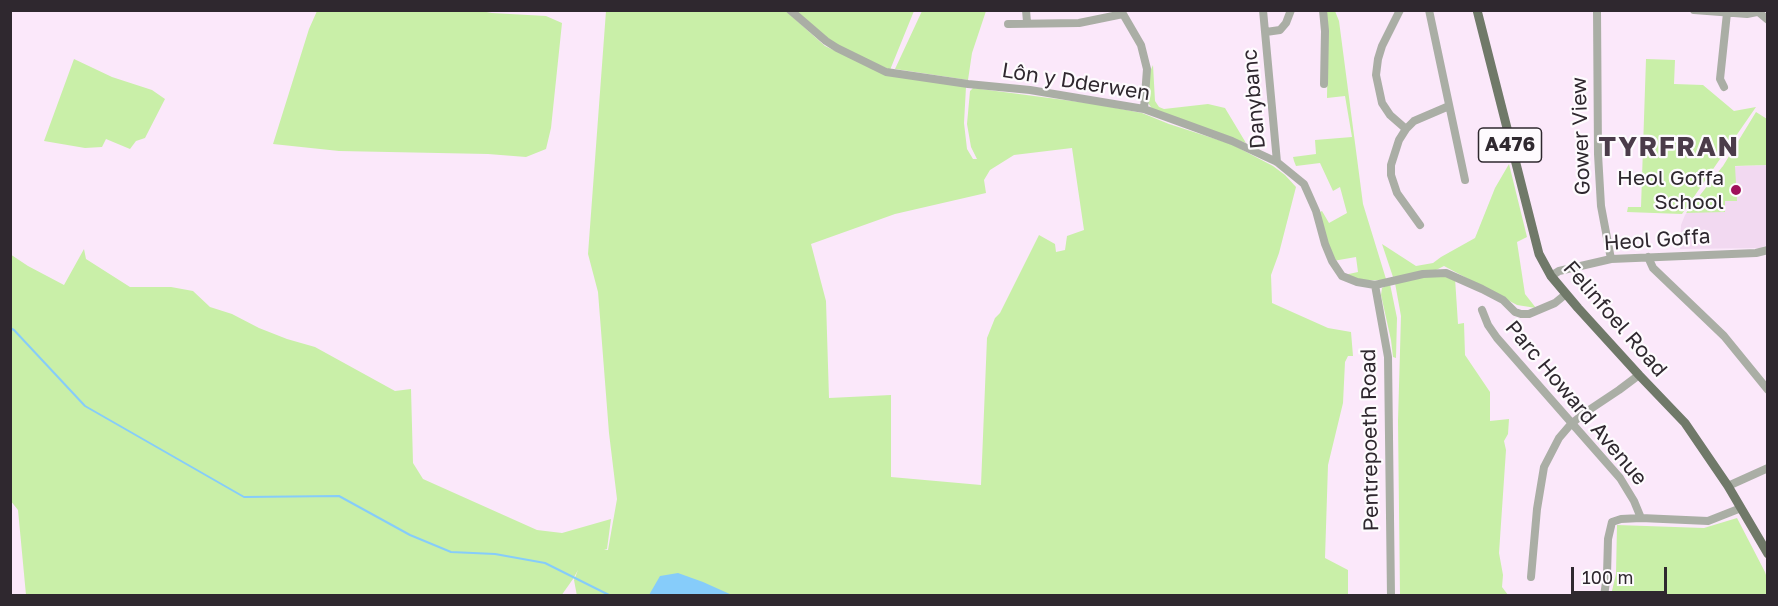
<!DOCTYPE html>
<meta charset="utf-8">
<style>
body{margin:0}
#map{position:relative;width:1778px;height:606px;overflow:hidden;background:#fbe8fa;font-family:"Golos Text",sans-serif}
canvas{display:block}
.frame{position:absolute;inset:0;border:12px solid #2f282f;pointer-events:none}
.scale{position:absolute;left:1571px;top:567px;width:96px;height:27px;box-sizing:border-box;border:3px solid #2f282f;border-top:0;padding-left:8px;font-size:18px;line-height:21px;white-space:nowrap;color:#2f282f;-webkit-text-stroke:4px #fefbfe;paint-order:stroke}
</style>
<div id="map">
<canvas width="1778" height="606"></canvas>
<div class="frame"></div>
<div class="scale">100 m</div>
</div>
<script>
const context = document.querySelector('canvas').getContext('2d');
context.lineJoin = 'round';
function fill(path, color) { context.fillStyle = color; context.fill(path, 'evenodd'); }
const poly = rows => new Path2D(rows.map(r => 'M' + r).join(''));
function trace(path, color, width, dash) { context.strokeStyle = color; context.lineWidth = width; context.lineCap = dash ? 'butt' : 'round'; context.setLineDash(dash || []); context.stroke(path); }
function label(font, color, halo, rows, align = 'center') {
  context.font = font + ' "Golos Text",sans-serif'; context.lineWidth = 4.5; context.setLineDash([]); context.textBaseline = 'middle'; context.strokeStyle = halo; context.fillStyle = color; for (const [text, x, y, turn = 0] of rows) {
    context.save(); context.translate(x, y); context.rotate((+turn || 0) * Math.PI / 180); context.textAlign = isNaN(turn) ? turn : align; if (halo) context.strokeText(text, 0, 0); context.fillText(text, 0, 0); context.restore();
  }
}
const built = poly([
 [1767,165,1767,245,1760,248,1680,249,1681,225,1685,215,1722,167]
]);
const green = poly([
 [317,11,481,11,492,13,546,16,562,23,551,128,546,149,526,157,488,154,339,151,273,144,309,29],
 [606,11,786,11,825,46,886,75,966,87,964,123,967,149,973,159,977,159,971,147,967,124,970,91,973,88,1095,104,1142,113,1169,124,1231,144,1273,166,1285,175,1296,187,1279,253,1271,275,1272,303,1328,328,1351,332,1353,356,1348,356,1345,362,1343,403,1328,465,1325,558,1348,570,1348,595,577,596,574,580,578,570,573,579,561,596,26,595,18,510,10,500,10,254,28,266,64,285,84,249,86,259,130,287,171,287,193,291,210,307,232,314,259,328,287,339,315,347,395,391,411,389,413,463,423,479,537,530,562,533,611,519,607,549,604,550,608,550,617,499,609,433,598,292,588,254],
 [1072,148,1084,230,1067,236,1065,250,1056,252,1055,244,1039,235,1000,313,995,318,987,338,981,485,891,477,891,395,829,398,826,301,811,244,895,214,986,193,984,180,990,170,1014,155],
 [795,11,914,11,890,70,841,47,827,38],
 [922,11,986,11,972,53,968,80,895,69],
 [1326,11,1335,11,1339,21,1363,204,1386,279,1383,280,1358,281,1344,275,1358,272,1356,257,1333,261,1318,213,1322,211,1329,223,1347,213,1340,187,1333,191,1320,163,1296,166,1294,161,1293,157,1316,154,1315,140,1352,137,1345,96,1327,98,1328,23],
 [74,59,112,77,152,90,165,99,145,138,136,141,130,149,106,139,102,147,85,148,44,141],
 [1646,59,1675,60,1674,84,1703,85,1734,111,1756,107,1682,214,1627,212,1628,207,1641,207],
 [1153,65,1155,101,1159,107,1164,109,1208,104,1225,108,1246,143,1153,110,1148,103,1149,74],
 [1756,112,1767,119,1767,165,1735,166,1737,201,1725,201,1725,212,1686,213,1723,166],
 [1509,164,1527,237,1517,242,1525,294,1536,308,1517,305,1444,266,1436,270,1393,277,1382,244,1416,266,1433,263,1441,257,1475,238,1495,188],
 [1429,275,1455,278,1458,324,1464,323,1465,355,1490,392,1490,421,1509,419,1508,434,1504,441,1506,450,1499,553,1503,575,1502,587,1508,595,1400,595,1398,421,1401,316,1395,283],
 [1390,284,1397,318,1396,358,1393,357,1391,340,1381,295,1382,288],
 [1737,518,1765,572,1767,578,1767,595,1611,595,1616,574,1617,525,1704,528]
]);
const water = poly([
 [678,573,703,582,732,595,686,596,683,594,678,595,649,595,660,576]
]);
const stream = poly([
 [10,328,14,330,85,406,244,497,339,496,410,535,451,552,495,554,545,563,611,596]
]);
const minor = poly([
 [790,10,826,41,837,48,886,72,968,84,1030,90,1144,109,1232,141,1277,162,1304,184,1316,211,1325,244,1332,261,1342,276,1357,282,1375,285,1423,274,1446,273,1482,289,1503,300,1515,312,1521,314,1529,314,1555,303,1566,294],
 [1026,10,1027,22],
 [1263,10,1277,162],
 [1323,10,1325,31,1324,84],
 [1400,10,1382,46,1378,59,1376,75,1382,103,1390,115,1406,129],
 [1429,10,1465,180],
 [1597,10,1598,154,1601,206,1611,259],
 [1694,10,1747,14,1757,12],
 [1756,10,1768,20],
 [1008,24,1079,23,1123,14,1141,45,1147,69,1144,109],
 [1266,32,1280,30,1286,23,1291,10],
 [1724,87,1720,79,1727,13],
 [1420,225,1397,193,1391,175,1391,165,1399,140,1406,129,1414,121,1449,106],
 [1648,257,1653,268,1724,336,1768,390],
 [1551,276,1559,271,1611,259,1756,253,1768,250],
 [1375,285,1388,357,1391,596],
 [1482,310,1488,325,1497,338,1620,478,1634,501,1641,518,1708,521,1741,508],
 [1728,486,1768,468],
 [1531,577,1537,509,1544,467,1559,438,1571,424,1586,412,1619,390,1639,375],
 [1604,596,1607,575,1608,539,1612,522,1621,519,1641,518]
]);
const major = poly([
 [1477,10,1539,254,1551,276,1578,308,1639,375,1685,423,1728,486,1768,554]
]);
const markers = [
 [1736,190,6,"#9f115b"]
];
const shields = [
 [1510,145,63]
];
const shieldNames = [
 ["A476",1510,145]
];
const streetNames = [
 ["Lôn y Dderwen",1076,82,9],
 ["Danybanc",1254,99,-95],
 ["Gower View",1581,136,-92],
 ["Heol Goffa",1657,240,-4],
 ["Felinfoel Road",1615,319,49],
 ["Parc Howard Avenue",1576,403,50],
 ["Pentrepoeth Road",1370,440,-91]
];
const poiNames = [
 ["Heol Goffa",1724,178],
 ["School",1724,202]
];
const districtNames = [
 ["TYRFRAN",1669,147]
];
fill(built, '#f2d9f1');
fill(green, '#c9efa8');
fill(water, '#86ccfa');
trace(stream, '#86ccfa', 2);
trace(minor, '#aaaea5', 8);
trace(major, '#707969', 9);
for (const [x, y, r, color] of markers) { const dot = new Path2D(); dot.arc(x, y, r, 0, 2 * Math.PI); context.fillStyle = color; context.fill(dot); trace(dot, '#fefbfe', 2); }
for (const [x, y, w] of shields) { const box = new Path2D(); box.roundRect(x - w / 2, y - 17, w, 34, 4.5); context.fillStyle = '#fefbfe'; context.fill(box); trace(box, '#2f282f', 1.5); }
label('bold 20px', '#2f282f', null, shieldNames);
label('21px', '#2f282f', '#fefbfe', streetNames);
label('21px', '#2f282f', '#fefbfe', poiNames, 'right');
context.letterSpacing = '1.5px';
label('bold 27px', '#4b3c4a', '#fefbfe', districtNames);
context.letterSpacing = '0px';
</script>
